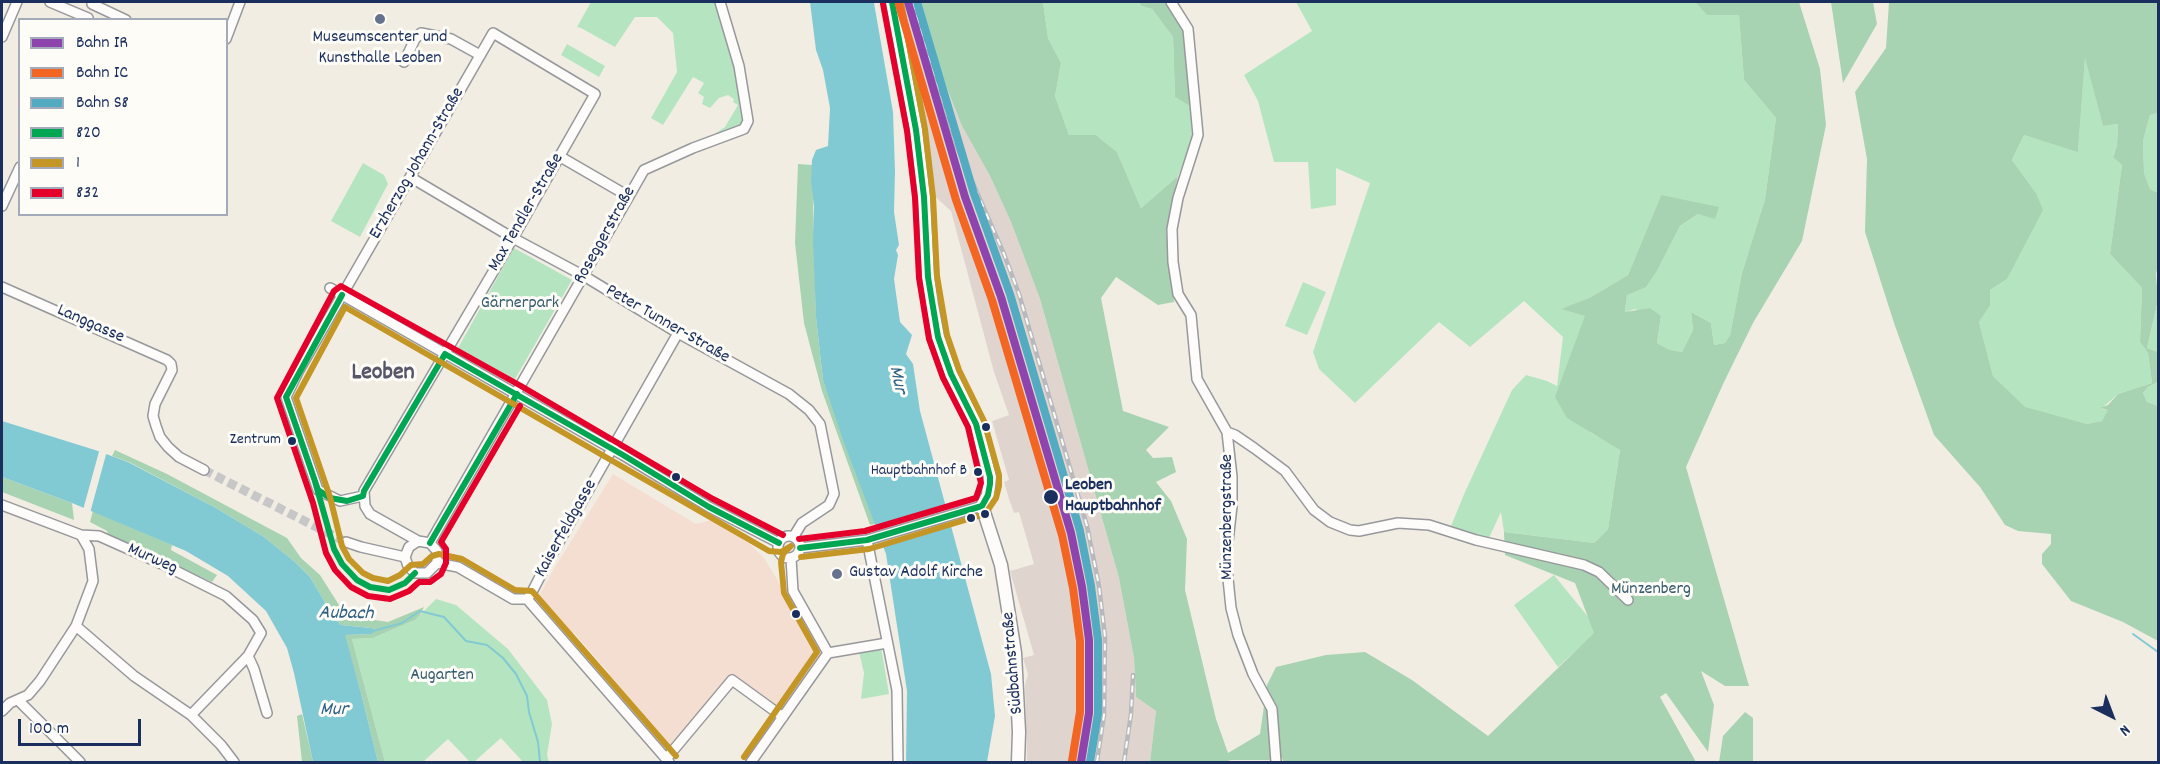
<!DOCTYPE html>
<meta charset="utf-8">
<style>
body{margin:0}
#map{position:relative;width:2160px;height:764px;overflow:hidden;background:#f2ede3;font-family:Dekko,sans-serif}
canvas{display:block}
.frame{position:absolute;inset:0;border:3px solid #1b2f5e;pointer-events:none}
.legend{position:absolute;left:18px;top:18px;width:210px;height:198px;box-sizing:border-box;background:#fdfcf7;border:2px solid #a3aaba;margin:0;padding:8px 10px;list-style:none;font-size:18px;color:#1b2f5e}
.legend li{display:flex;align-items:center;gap:12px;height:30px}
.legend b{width:30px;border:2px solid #a3aaba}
.north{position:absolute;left:2082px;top:686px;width:60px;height:60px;-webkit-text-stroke:4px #fdfcf7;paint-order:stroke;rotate:138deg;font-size:16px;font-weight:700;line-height:24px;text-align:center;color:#1b2f5e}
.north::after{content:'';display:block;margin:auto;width:21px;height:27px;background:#1b2f5e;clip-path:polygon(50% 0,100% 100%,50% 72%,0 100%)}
.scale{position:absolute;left:18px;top:719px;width:123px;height:27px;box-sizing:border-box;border:3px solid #1b2f5e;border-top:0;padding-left:8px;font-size:18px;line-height:21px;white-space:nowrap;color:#1b2f5e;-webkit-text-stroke:4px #fdfcf7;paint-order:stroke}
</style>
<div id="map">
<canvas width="2160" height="764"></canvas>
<div class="frame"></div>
<ul class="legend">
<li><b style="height:8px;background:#8e44ad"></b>Bahn IR</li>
<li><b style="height:8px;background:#f26522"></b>Bahn IC</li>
<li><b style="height:8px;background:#52abc0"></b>Bahn S8</li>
<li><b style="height:8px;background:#00a651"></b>820</li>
<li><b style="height:8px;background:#c49626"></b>1</li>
<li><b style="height:8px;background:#e4002b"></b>832</li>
</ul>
<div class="north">N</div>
<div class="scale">100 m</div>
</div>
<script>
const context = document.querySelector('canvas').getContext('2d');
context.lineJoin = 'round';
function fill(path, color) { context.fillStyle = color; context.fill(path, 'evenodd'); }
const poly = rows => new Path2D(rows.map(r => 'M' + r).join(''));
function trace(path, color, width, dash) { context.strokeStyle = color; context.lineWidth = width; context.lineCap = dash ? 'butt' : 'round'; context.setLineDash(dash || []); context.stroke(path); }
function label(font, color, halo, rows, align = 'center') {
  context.font = font + ' Dekko,sans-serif'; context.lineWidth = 6; context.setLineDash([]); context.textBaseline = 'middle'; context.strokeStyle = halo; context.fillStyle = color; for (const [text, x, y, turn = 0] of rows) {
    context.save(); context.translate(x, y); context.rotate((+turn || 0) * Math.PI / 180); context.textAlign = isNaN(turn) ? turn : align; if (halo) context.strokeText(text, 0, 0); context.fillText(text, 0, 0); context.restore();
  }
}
const built = poly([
 [613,474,696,524,712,520,751,545,764,558,822,653,780,710,731,677,668,753,610,685,609,673,574,633,567,637,537,599,555,567]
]);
const industrial = poly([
 [898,2,919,2,946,86,962,126,990,176,1011,222,1040,299,1119,578,1134,658,1136,697,1156,711,1150,762,1027,762,1025,685,1028,674,1023,658,1034,655,1010,571,1034,564,1019,512,1014,513,1009,499,1004,482,1009,480,992,421,1009,415,994,372,951,211,929,191,907,45]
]);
const green = poly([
 [591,2,720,2,748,121,718,139,716,133,725,127,738,105,733,102,734,99,728,95,719,98,710,108,702,104,704,97,698,93,704,83,693,77,663,125,651,118,677,72,673,33,657,17,635,17,615,47,581,28,577,27],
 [1043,2,1139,2,1141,6,1152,9,1173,37,1175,97,1191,107,1194,136,1178,176,1141,208,1117,152,1096,135,1069,135,1055,96,1061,63,1048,38],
 [1296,2,1695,2,1707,14,1739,14,1744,80,1776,118,1765,199,1742,273,1730,335,1725,343,1714,345,1711,323,1691,312,1693,330,1682,352,1670,350,1657,343,1661,316,1634,309,1625,313,1627,295,1658,269,1680,226,1698,214,1661,195,1628,275,1591,297,1562,309,1586,316,1591,433,1607,441,1620,450,1608,529,1594,543,1504,532,1501,512,1488,540,1451,526,1465,492,1512,390,1526,375,1547,381,1557,386,1563,337,1524,301,1470,347,1439,322,1355,403,1319,369,1313,352,1370,183,1336,168,1336,205,1311,209,1308,162,1274,162,1258,101,1244,75,1312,31],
 [567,44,605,66,599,77,561,55],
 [2085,56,2103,126,2118,124,2117,145,2113,156,2122,165,2110,254,2142,288,2140,342,2148,353,2152,383,2118,394,2101,409,2109,410,2102,421,2087,424,2025,408,1993,376,1979,322,1990,306,1990,290,2007,279,2036,193,2012,160,2024,135,2078,151],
 [2158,113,2158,193,2150,189,2144,173,2143,141,2150,115],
 [363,163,384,175,388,184,360,237,331,221],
 [514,248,572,280,515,379,458,348],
 [1303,282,1326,292,1307,335,1285,326],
 [2158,300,2158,352,2147,348],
 [2158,382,2158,406,2147,402,2143,393,2148,387],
 [1554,575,1589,618,1595,633,1558,667,1514,605],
 [436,599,456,605,508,649,547,700,552,724,547,755,549,762,523,762,501,738,474,762,470,762,448,739,423,762,385,762,352,639,373,638,415,620],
 [881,647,889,694,861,699,864,673,859,652]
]);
const forest = poly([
 [919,2,1043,2,1048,38,1061,63,1055,96,1069,135,1096,135,1117,152,1141,208,1178,176,1166,230,1174,302,1158,305,1116,277,1101,298,1123,411,1169,427,1146,450,1153,458,1172,457,1176,472,1156,482,1171,501,1187,539,1185,590,1216,719,1228,753,1260,734,1267,685,1276,667,1326,655,1365,652,1412,680,1488,736,1594,633,1575,583,1505,555,1504,532,1594,543,1608,529,1620,450,1567,418,1555,397,1585,316,1561,309,1591,297,1628,275,1661,195,1719,207,1715,219,1698,214,1680,226,1658,269,1646,287,1627,295,1625,312,1650,308,1661,316,1657,343,1670,350,1682,352,1693,330,1691,312,1711,323,1714,345,1725,343,1730,335,1742,273,1765,199,1776,118,1744,80,1739,15,1707,15,1695,2,1799,2,1820,69,1826,125,1802,241,1753,323,1724,382,1686,467,1749,686,1725,686,1701,671,1714,705,1708,752,1666,693,1660,697,1696,762,1284,762,1281,757,1272,760,1231,760,1224,762,1150,762,1156,711,1136,697,1134,658,1119,578,1040,299,1011,222,990,176,962,126,946,86],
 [1139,2,1167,2,1185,31,1191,107,1175,97,1173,37,1152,9,1141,6],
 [1831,2,1873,2,1877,24,1843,83],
 [1889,2,2158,2,2158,113,2150,115,2143,141,2144,173,2150,189,2158,193,2158,266,2156,274,2158,300,2147,348,2158,352,2158,382,2148,387,2143,393,2147,402,2158,406,2158,641,2123,622,2071,601,2042,564,2042,554,2051,544,2051,534,2018,531,2005,525,1980,487,1934,435,1894,323,1865,232,1867,159,1855,92,1886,48],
 [2085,58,2103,126,2118,124,2117,145,2113,157,2122,165,2110,254,2142,288,2140,342,2148,353,2152,383,2118,394,2108,405,2100,408,2108,410,2102,421,2087,424,2025,407,1993,376,1979,322,1990,306,1990,290,2007,279,2043,210,2036,193,2012,160,2024,135,2078,152],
 [798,164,812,165,816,317,823,380,875,524,870,525,822,391,804,323,795,243],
 [115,450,167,474,287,538,301,558,320,575,339,605,349,616,388,622,424,607,420,615,415,620,373,638,352,639,385,762,378,762,362,697,344,635,371,634,371,628,341,625,334,618,310,577,295,562,264,537,216,508,129,462,112,456],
 [2,477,72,503,74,520,2,492],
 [93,511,172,545,171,550,217,575,212,582,108,534,107,531,90,522],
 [1745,712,1753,718,1753,762,1719,762,1723,736],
 [302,714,313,762,302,762,297,716]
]);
const water = poly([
 [810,2,873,2,874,3,893,112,895,171,894,212,899,245,896,250,898,255,894,279,900,322,912,335,906,354,913,364,920,411,991,674,995,716,987,762,906,762,907,691,886,554,843,440,823,380,816,317,813,240,814,207,811,182,812,160,816,150,828,146,830,108,823,70,816,50],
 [2,421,95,450,128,462,216,508,264,537,295,562,310,577,334,618,341,625,371,628,375,631,371,634,345,635,362,697,378,762,313,762,294,673,287,648,266,611,228,576,186,551,72,503,2,477]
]);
const pier = poly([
 [100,448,107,451,90,513,83,510],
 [949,504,955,524,880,546,873,527]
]);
const stream = poly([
 [373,631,402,623,420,611,444,617,466,641,487,645,503,658,516,674,527,696,529,712,538,742,540,762],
 [2133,634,2158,652]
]);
const minorTunnel = poly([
 [204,470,346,542]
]);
const minor = poly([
 [50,2,88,18],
 [1171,2,1188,29,1198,135,1178,198,1172,229,1173,262,1178,294,1191,315,1197,379,1227,432,1232,477,1232,506,1226,559,1231,608,1238,635,1253,674,1272,709,1276,762],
 [92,4,126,20],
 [2,37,17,2],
 [226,39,240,2],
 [404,62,415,39,421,33,451,39,480,55],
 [559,156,628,196],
 [410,177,513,238,584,276,678,333,789,394,809,410,820,424,834,494,829,505,802,523,794,536],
 [2,206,20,167],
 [2,287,167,360,171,364,172,370,155,404,153,416,156,426,160,437,168,447,179,457,204,470],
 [330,288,623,455,709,507,779,543],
 [1227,432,1235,435,1254,448,1285,471,1314,510,1330,522,1350,530,1359,531,1398,523,1429,525,1476,540,1584,565,1599,572,1628,600],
 [363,496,340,501,318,490,286,397,299,370,493,33,595,94,513,238,364,491,365,506,370,514,418,541,430,543,437,551,437,563,427,573,415,573,408,566,405,557,409,547,418,541],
 [2,505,81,535,99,536,162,564,226,596,253,620,261,633,248,656,191,715],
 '778 547a11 11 0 1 1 22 0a11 11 0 1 1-22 0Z',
 [867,540,897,690,898,762],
 [346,542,361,547,405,557],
 [430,543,644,170,693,148,744,129,748,121,739,66,720,2],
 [800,548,867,540,982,506],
 [437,563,458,567,513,599,527,599,669,762],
 [527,599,531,594,547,563,678,333],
 [76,626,134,676,191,715,221,745,234,762],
 [828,653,887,643],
 [248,656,254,669,267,713],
 [18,700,80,762],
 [2,711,10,703,28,695,40,681,76,626,93,581,89,549,81,535],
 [666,759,732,680,783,717],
 [751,762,828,653,793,591,791,558]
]);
const major = poly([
 [892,2,916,130,924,197,928,277,932,305,938,337,951,374,976,424,990,477,988,495,982,506,1001,565,1015,653,1019,732,1018,762]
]);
const rail = poly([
 [913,2,957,147,1004,254,1019,294,1087,526,1099,586,1105,637,1104,715,1097,762],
 [1124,762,1131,714,1133,675]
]);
const bus1 = poly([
 [342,295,286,397,318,490,330,498,347,501,363,496,364,491,445,354,623,455,709,507,779,543],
 [314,478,334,549,342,564,357,580,370,587,389,590,405,583,415,573],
 [430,543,517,394],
 [800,548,867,540,982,506,988,495,990,484,990,477,976,424,951,374,938,337,928,277,924,197,916,130,892,2]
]);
const bus2 = poly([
 [801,557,869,549,985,514,996,498,999,486,999,475,984,421,959,370,947,335,937,276,933,197,925,129,901,2],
 [676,756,532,591,515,590,462,559,439,554,432,556,423,564,411,565,400,575,388,581,373,578,363,573,349,559,342,546,330,497,296,398,345,307,769,551,781,552,791,546,783,554,781,562,784,593,817,652,744,757]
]);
const bus3 = poly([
 [520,406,441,542,446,549,446,563,441,574,430,582,419,582,409,591,390,599,368,596,351,587,335,570,326,553,313,503,277,398,334,291,341,286,521,386,713,499,783,535],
 [799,539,865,531,976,498,981,483,968,427,943,378,929,339,919,278,915,198,907,131,883,4]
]);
const rail1 = poly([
 [908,2,965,197,1001,297,1071,533,1082,587,1089,640,1089,713,1081,762]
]);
const rail2 = poly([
 [899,5,956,200,992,300,1062,535,1073,588,1080,641,1080,712,1072,761]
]);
const rail3 = poly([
 [917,2,974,194,1010,294,1080,531,1091,586,1098,640,1098,714,1090,762]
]);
const markers = [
 [380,19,6,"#66728d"],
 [986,427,5,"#1b2f5e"],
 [292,441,5,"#1b2f5e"],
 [978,472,5,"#1b2f5e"],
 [676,477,5,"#1b2f5e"],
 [1051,497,8,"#1b2f5e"],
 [985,514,5,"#1b2f5e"],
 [971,518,5,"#1b2f5e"],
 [837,574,6,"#66728d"],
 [796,614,5,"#1b2f5e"]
];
const busNames = [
 ["Zentrum",281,441],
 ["Hauptbahnhof B",967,472]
];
const poiNames = [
 ["Museumscenter und",380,39],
 ["Kunsthalle Leoben",380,60],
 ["Gustav Adolf Kirche",849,574,"left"]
];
const streetNames = [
 ["Erzherzog Johann-Straße",418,164,-60],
 ["Max Tendler-Straße",527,213,-60],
 ["Roseggerstraße",606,236,-61],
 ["Langgasse",90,325,24],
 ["Peter Tunner-Straße",667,325,30],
 ["Münzenbergstraße",1229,517,-90],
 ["Kaiserfeldgasse",567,529,-61],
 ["Murweg",152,560,24],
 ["Südbahnstraße",1014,663,-95]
];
const parkNames = [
 ["Gärnerpark",520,305],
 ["Münzenberg",1651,591],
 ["Augarten",442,677]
];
const stopNames = [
 ["Leoben",1065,487],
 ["Hauptbahnhof",1065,508]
];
const waterNames = [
 ["Mur",896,380,78],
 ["Aubach",346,615,1],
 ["Mur",334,711]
];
const districtNames = [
 ["Leoben",383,375]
];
fill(built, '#f4ded2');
fill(industrial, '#e0d4cf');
fill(green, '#b5e5c0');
fill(forest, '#a7d3b2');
fill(water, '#81cad4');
fill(pier, '#f2ede3');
trace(stream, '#81cad4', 2);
trace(minorTunnel, '#c7c7c8', 9, [9, 4.5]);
trace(minor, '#97989b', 12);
trace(major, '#97989b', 15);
trace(minor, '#fdfcfb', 9);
trace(major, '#fdfcfb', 12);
trace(rail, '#b7b9bd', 4.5);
trace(rail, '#fdfcf7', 2, [7]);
trace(bus1, '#00a651', 6);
trace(bus2, '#c49626', 6);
trace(bus3, '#e4002b', 6);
trace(rail1, '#8e44ad', 8);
trace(rail2, '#f26522', 8);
trace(rail3, '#52abc0', 8);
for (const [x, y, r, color] of markers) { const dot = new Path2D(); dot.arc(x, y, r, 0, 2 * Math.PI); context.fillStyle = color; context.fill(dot); trace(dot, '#fdfcf7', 2); }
label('16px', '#1b2f5e', '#fdfcf7', busNames, 'right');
label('18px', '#1b2f5e', '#fdfcf7', poiNames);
label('18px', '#1b2f5e', '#fdfcf7', streetNames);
label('18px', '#355b70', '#fdfcf7', parkNames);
label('bold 18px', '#1b2f5e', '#fdfcf7', stopNames, 'left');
label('italic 20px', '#2e6085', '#fdfcf7', waterNames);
label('bold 24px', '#58576a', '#fdfcf7', districtNames);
</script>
